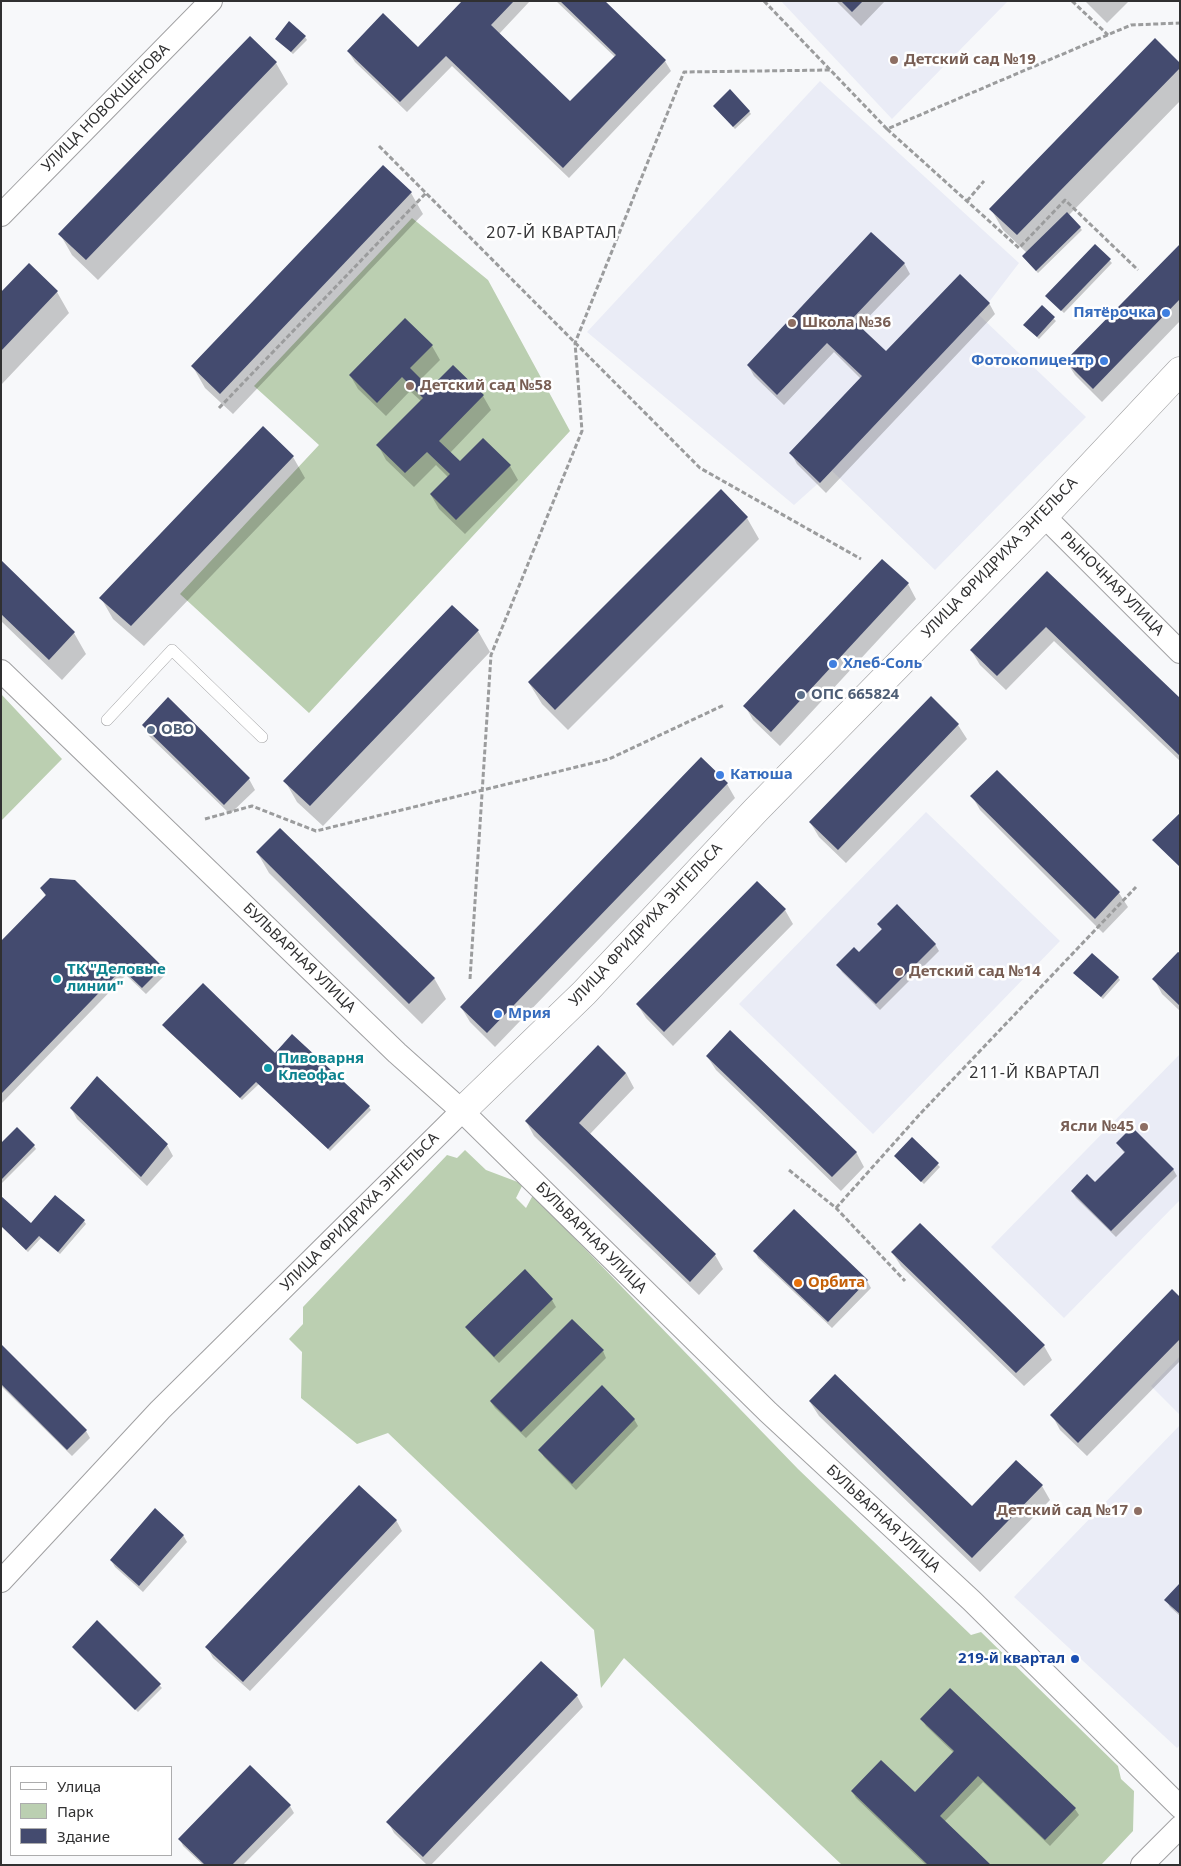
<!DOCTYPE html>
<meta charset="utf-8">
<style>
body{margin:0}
#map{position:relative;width:1181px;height:1866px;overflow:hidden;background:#f7f8fa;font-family:"Noto Sans",sans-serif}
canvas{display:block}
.frame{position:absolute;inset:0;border:2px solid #303031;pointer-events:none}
.legend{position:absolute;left:10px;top:1766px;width:162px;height:90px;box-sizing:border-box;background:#fff;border:1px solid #acacad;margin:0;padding:6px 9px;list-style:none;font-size:15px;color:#303031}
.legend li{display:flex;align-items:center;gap:10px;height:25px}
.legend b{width:25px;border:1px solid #acacad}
</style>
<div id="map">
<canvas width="1181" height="1866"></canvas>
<div class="frame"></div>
<ul class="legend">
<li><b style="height:6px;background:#fff"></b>Улица</li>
<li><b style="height:14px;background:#bbcfb1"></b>Парк</li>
<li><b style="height:14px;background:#444b6f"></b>Здание</li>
</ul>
</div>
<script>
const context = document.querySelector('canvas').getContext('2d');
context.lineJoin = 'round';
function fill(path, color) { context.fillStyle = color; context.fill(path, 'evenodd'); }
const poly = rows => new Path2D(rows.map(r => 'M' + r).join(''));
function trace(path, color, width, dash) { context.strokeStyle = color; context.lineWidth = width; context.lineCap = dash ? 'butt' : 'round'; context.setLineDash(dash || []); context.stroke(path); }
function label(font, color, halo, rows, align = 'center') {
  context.font = font + ' "Noto Sans",sans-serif'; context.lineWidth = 5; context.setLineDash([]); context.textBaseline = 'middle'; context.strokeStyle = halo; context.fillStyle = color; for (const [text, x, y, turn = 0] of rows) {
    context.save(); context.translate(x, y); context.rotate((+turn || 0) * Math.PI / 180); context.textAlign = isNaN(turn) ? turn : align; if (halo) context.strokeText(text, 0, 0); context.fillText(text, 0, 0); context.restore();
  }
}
const built = poly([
 [781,1,1008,1,892,119],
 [820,81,1019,263,979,315,1086,417,935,570,832,471,794,505,587,332],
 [926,812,1060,941,873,1134,739,1004],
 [1180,1054,1180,1200,1064,1318,991,1247],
 [1180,1356,1180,1415,1151,1386],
 [1180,1425,1180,1745,1177,1748,1014,1597]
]);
const green = poly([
 [412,218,488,280,570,431,309,713,180,594,319,445,254,386],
 [1,694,62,759,1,821],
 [465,1150,486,1170,523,1184,516,1198,526,1208,533,1195,798,1469,971,1635,981,1632,1118,1766,1121,1779,1134,1791,1133,1831,1101,1865,842,1865,624,1658,601,1688,594,1630,388,1433,357,1444,301,1398,302,1352,289,1339,303,1324,303,1307,447,1155,457,1158]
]);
const shadow = poly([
 [464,1,530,1,499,34,570,103,615,57,556,1,603,1,665,61,671,71,569,178,452,66,407,112,355,62,348,51,418,49],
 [836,1,885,1,861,26],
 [1085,1,1129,1,1107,23],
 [305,37,307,40,293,54,279,42],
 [276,63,288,84,98,280,72,255,60,234],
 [1180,64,1180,101,1069,215,1082,230,1038,273,1023,257,1027,253,1003,230,991,209],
 [717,109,749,111,751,114,735,129],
 [411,193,423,214,233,414,205,388,193,367],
 [1095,246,1112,263,1064,313,1046,296],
 [1180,246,1180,321,1102,402,1075,375,1066,361],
 [904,263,910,274,859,327,887,353,989,303,995,314,826,493,797,464,791,453,861,379,834,352,784,405,754,376,748,365],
 [29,264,57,292,69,313,1,385,1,294],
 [1042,307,1056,321,1039,339,1027,328],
 [432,346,440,360,420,380,430,390,453,366,483,396,491,410,450,453,460,463,483,439,510,466,518,480,465,534,439,509,431,495,448,477,436,465,414,487,386,460,378,445,421,401,410,391,386,416,358,389,350,375],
 [293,457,305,478,144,646,113,619,101,598],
 [747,518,759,539,568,730,542,704,529,683],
 [1,562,74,633,86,654,62,680,1,621],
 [1047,573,1180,700,1180,761,1054,641,1006,690,980,665,971,650],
 [908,584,916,599,780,746,753,720,745,706],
 [452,607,478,631,490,652,323,826,297,802,285,781],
 [931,698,958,725,967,739,846,863,819,837,810,822],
 [143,725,249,779,255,790,230,814,149,736],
 [997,772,1119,893,1128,907,1103,933,980,810,972,796],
 [727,784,735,798,495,1047,470,1022,461,1007],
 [257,852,434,978,446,999,422,1024,269,873],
 [41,889,162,968,166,974,146,994,126,975,1,1104,1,943,46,896],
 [785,910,793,924,673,1046,646,1018,637,1004],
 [878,924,935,944,939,951,880,1010,842,972,838,965,859,954,882,930],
 [1180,955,1180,1011,1162,994,1154,979],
 [1075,973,1118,977,1120,980,1103,999],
 [165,1028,275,1055,369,1107,371,1110,330,1151,259,1084,242,1100],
 [707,1056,856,1152,864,1167,841,1191,716,1070],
 [626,1073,634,1088,590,1134,715,1255,723,1269,699,1295,534,1136,526,1121],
 [71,1108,167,1145,173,1156,147,1186,77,1119],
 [912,1139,940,1167,924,1184,895,1156],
 [1118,1144,1173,1169,1177,1176,1116,1237,1076,1198,1072,1191,1095,1184,1125,1154],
 [1,1145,34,1146,36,1149,1,1184],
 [794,1210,867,1281,871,1288,832,1328,758,1258,755,1251],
 [84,1221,86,1224,60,1254,41,1238,28,1252,1,1226],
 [892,1252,1044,1346,1052,1360,1024,1386,901,1266],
 [525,1271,552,1300,556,1307,499,1363,471,1334,467,1327],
 [1180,1298,1180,1361,1087,1456,1060,1430,1052,1415],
 [1,1345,86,1431,90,1438,72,1456,1,1386],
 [603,1351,606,1358,526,1438,495,1408,491,1402],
 [810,1402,972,1508,1042,1486,1050,1500,980,1572,819,1416],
 [634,1419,638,1426,576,1490,544,1457,540,1450],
 [396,1520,402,1531,250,1691,213,1658,207,1647],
 [183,1535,187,1542,143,1592,115,1567,111,1560],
 [1180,1585,1180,1616,1170,1607,1166,1600],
 [97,1622,162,1688,138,1712,73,1647],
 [577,1696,583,1707,431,1865,427,1865,394,1833,388,1822],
 [922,1719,1075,1809,1079,1815,1050,1846,983,1782,944,1822,989,1865,926,1865,856,1798,852,1791,915,1794,954,1753,926,1726],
 [290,1806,294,1813,243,1865,203,1865,183,1846,180,1839]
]);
const building = poly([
 [462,1,514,1,491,25,570,101,616,55,560,1,605,1,666,60,563,168,446,56,400,102,347,51,383,13,418,47],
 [841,1,863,1,852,12],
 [289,21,306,36,291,52,275,39],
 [250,36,277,62,86,260,58,234],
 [1155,38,1180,63,1180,68,1017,235,989,209],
 [730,89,750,111,733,127,713,106],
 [383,165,412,192,220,394,191,366],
 [1067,212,1081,227,1036,271,1022,256],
 [871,232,905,263,852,319,886,351,960,274,990,303,820,483,789,453,862,376,827,343,777,395,747,365],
 [1095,244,1111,259,1061,311,1045,296],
 [1180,244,1180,299,1093,389,1065,361],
 [29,263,58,291,1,351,1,292],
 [1042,305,1055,317,1037,337,1023,325],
 [405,318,433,345,410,368,430,388,453,365,484,395,439,441,460,461,483,438,511,465,456,520,430,494,450,474,427,452,405,473,376,445,423,398,402,377,377,403,349,375],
 [263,426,294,456,131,626,99,598],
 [721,489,748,517,555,710,528,682],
 [882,559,909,583,771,732,743,706],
 [1,560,75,632,49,660,1,614],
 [1047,571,1180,698,1180,756,1046,627,997,676,970,650],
 [452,605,479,630,310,806,283,781],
 [931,696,959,724,838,850,809,822],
 [168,697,250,778,224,805,142,725],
 [701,757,728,783,487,1033,460,1007],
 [997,770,1120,892,1095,919,970,796],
 [1180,813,1180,867,1152,840],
 [280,828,435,978,409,1004,256,852],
 [50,878,75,880,163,967,142,988,122,969,1,1094,1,941,46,895,40,888],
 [757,881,786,909,664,1032,636,1004],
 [897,904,936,944,876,1004,836,965,854,947,859,952,882,929,877,924],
 [1178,952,1180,953,1180,1006,1152,979],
 [1092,953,1119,977,1101,997,1073,973],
 [203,983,275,1053,292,1034,370,1106,328,1149,256,1082,240,1098,162,1025],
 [730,1030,857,1152,832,1177,706,1056],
 [598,1045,626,1073,579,1123,716,1254,690,1282,525,1121],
 [97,1076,168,1144,141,1177,70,1108],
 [17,1127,35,1145,1,1180,1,1143],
 [1132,1127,1174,1169,1111,1231,1071,1191,1087,1174,1095,1182,1125,1152,1116,1143],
 [912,1137,939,1163,921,1182,894,1156],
 [55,1195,85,1220,58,1252,39,1236,26,1250,1,1226,1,1196,31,1223],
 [794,1209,868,1280,828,1322,753,1251],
 [920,1223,1045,1345,1016,1373,891,1252],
 [525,1269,553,1299,494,1357,465,1327],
 [1172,1289,1180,1297,1180,1339,1078,1443,1050,1415],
 [572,1319,604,1350,521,1432,490,1401],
 [1,1344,87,1430,67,1450,1,1384],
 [835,1374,972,1506,1016,1460,1043,1485,972,1558,809,1401],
 [602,1385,635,1419,572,1484,538,1450],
 [359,1485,397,1520,243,1682,205,1647],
 [155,1508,184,1535,139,1586,110,1560],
 [1180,1583,1180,1614,1164,1600],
 [97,1620,161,1684,135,1710,72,1647],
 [541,1661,578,1695,423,1857,386,1822],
 [950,1688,1076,1808,1045,1840,978,1776,940,1816,991,1865,928,1865,851,1791,881,1760,915,1792,954,1751,920,1719],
 [250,1765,291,1805,232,1865,205,1865,178,1839]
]);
const path = poly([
 [764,1,887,129,1131,25,1180,23],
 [1072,1,1108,35],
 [887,129,1019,248,1065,200,1138,270],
 [379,146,700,468,861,559],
 [967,201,984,181],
 [219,408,426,193],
 [205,819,252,806,316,831,609,759,724,705],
 [470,979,491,655,582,431,575,343,684,72,830,70],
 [789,1170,836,1208,905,1281],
 [836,1208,920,1114,1136,887]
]);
const service = poly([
 [107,720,172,650,262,737]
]);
const minor = poly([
 [1,215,211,1],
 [1044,516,1180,652],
 [1,671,397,1053,462,1111,768,1412,972,1601,1180,1807],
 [1,1581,160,1410,462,1111],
 [1142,1865,1180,1827]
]);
const tertiary = poly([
 [462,1111,584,993,756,810,1044,516,1180,371]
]);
const markers = [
 [894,60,5,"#8d6e63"],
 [1166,313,5,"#3f7fe0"],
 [792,323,5,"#8d6e63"],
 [1104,361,5,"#3f7fe0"],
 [410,386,5,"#8d6e63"],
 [833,664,5,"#3f7fe0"],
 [801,695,5,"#5c6f8a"],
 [151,730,5,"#5c6f8a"],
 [720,775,5,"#3f7fe0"],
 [899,972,5,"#8d6e63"],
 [57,979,5,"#0f9aa8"],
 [498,1014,5,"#3f7fe0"],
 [268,1068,5,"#0f9aa8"],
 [1144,1127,5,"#8d6e63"],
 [798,1283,5,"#e8710a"],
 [1138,1511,5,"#8d6e63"],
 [1075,1659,5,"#1a4fb4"]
];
const educationNames = [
 ["Детский сад №19",904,60],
 ["Школа №36",802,323],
 ["Детский сад №58",420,386],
 ["Детский сад №14",909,972],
 ["Ясли №45",1134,1127,"right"],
 ["Детский сад №17",1128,1511,"right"]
];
const streetNames = [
 ["УЛИЦА НОВОКШЕНОВА",106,108,-45],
 ["УЛИЦА ФРИДРИХА ЭНГЕЛЬСА",1000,558,-46],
 ["РЫНОЧНАЯ УЛИЦА",1112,584,45],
 ["УЛИЦА ФРИДРИХА ЭНГЕЛЬСА",646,925,-47],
 ["БУЛЬВАРНАЯ УЛИЦА",299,958,44],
 ["УЛИЦА ФРИДРИХА ЭНГЕЛЬСА",360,1212,-45],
 ["БУЛЬВАРНАЯ УЛИЦА",591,1238,45],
 ["БУЛЬВАРНАЯ УЛИЦА",883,1519,43]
];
const shopNames = [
 ["Пятёрочка",1156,313,"right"],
 ["Фотокопицентр",1094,361,"right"],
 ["Хлеб-Соль",843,664],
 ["Катюша",730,775],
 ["Мрия",508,1014]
];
const serviceNames = [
 ["ОПС 665824",811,695],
 ["ОВО",161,730]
];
const cultureNames = [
 ["ТК \"Деловые",67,970],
 ["линии\"",67,987],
 ["Пивоварня",278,1059],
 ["Клеофас",278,1076]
];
const foodNames = [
 ["Орбита",808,1283]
];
const transitNames = [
 ["219-й квартал",1065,1659]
];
const neighbourhoodNames = [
 ["207-Й КВАРТАЛ",552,233],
 ["211-Й КВАРТАЛ",1035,1073]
];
fill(built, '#eaecf6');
fill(green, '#bbcfb1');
fill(shadow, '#0003');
fill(building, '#444b6f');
trace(service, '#a0a0a2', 12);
trace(minor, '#a0a0a2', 24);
trace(tertiary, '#a0a0a2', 29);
trace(path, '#9b9c9d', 3, [5, 2.5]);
trace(service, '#fff', 11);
trace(minor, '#fff', 22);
trace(tertiary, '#fff', 28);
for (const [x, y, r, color] of markers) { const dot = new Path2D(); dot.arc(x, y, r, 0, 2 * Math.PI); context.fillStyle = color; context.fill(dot); trace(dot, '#fff', 2); }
label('bold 15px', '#785e54', '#fff', educationNames, 'left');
label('15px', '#303031', '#fff', streetNames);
label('bold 15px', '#366cbe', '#fff', shopNames, 'left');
label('bold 15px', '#4e5e75', '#fff', serviceNames, 'left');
label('bold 15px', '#0d838f', '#fff', cultureNames, 'left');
label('bold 15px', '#c56008', '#fff', foodNames, 'left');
label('bold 15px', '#164399', '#fff', transitNames, 'right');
context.letterSpacing = '1px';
label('16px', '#363638', '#fff', neighbourhoodNames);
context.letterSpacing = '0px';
</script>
